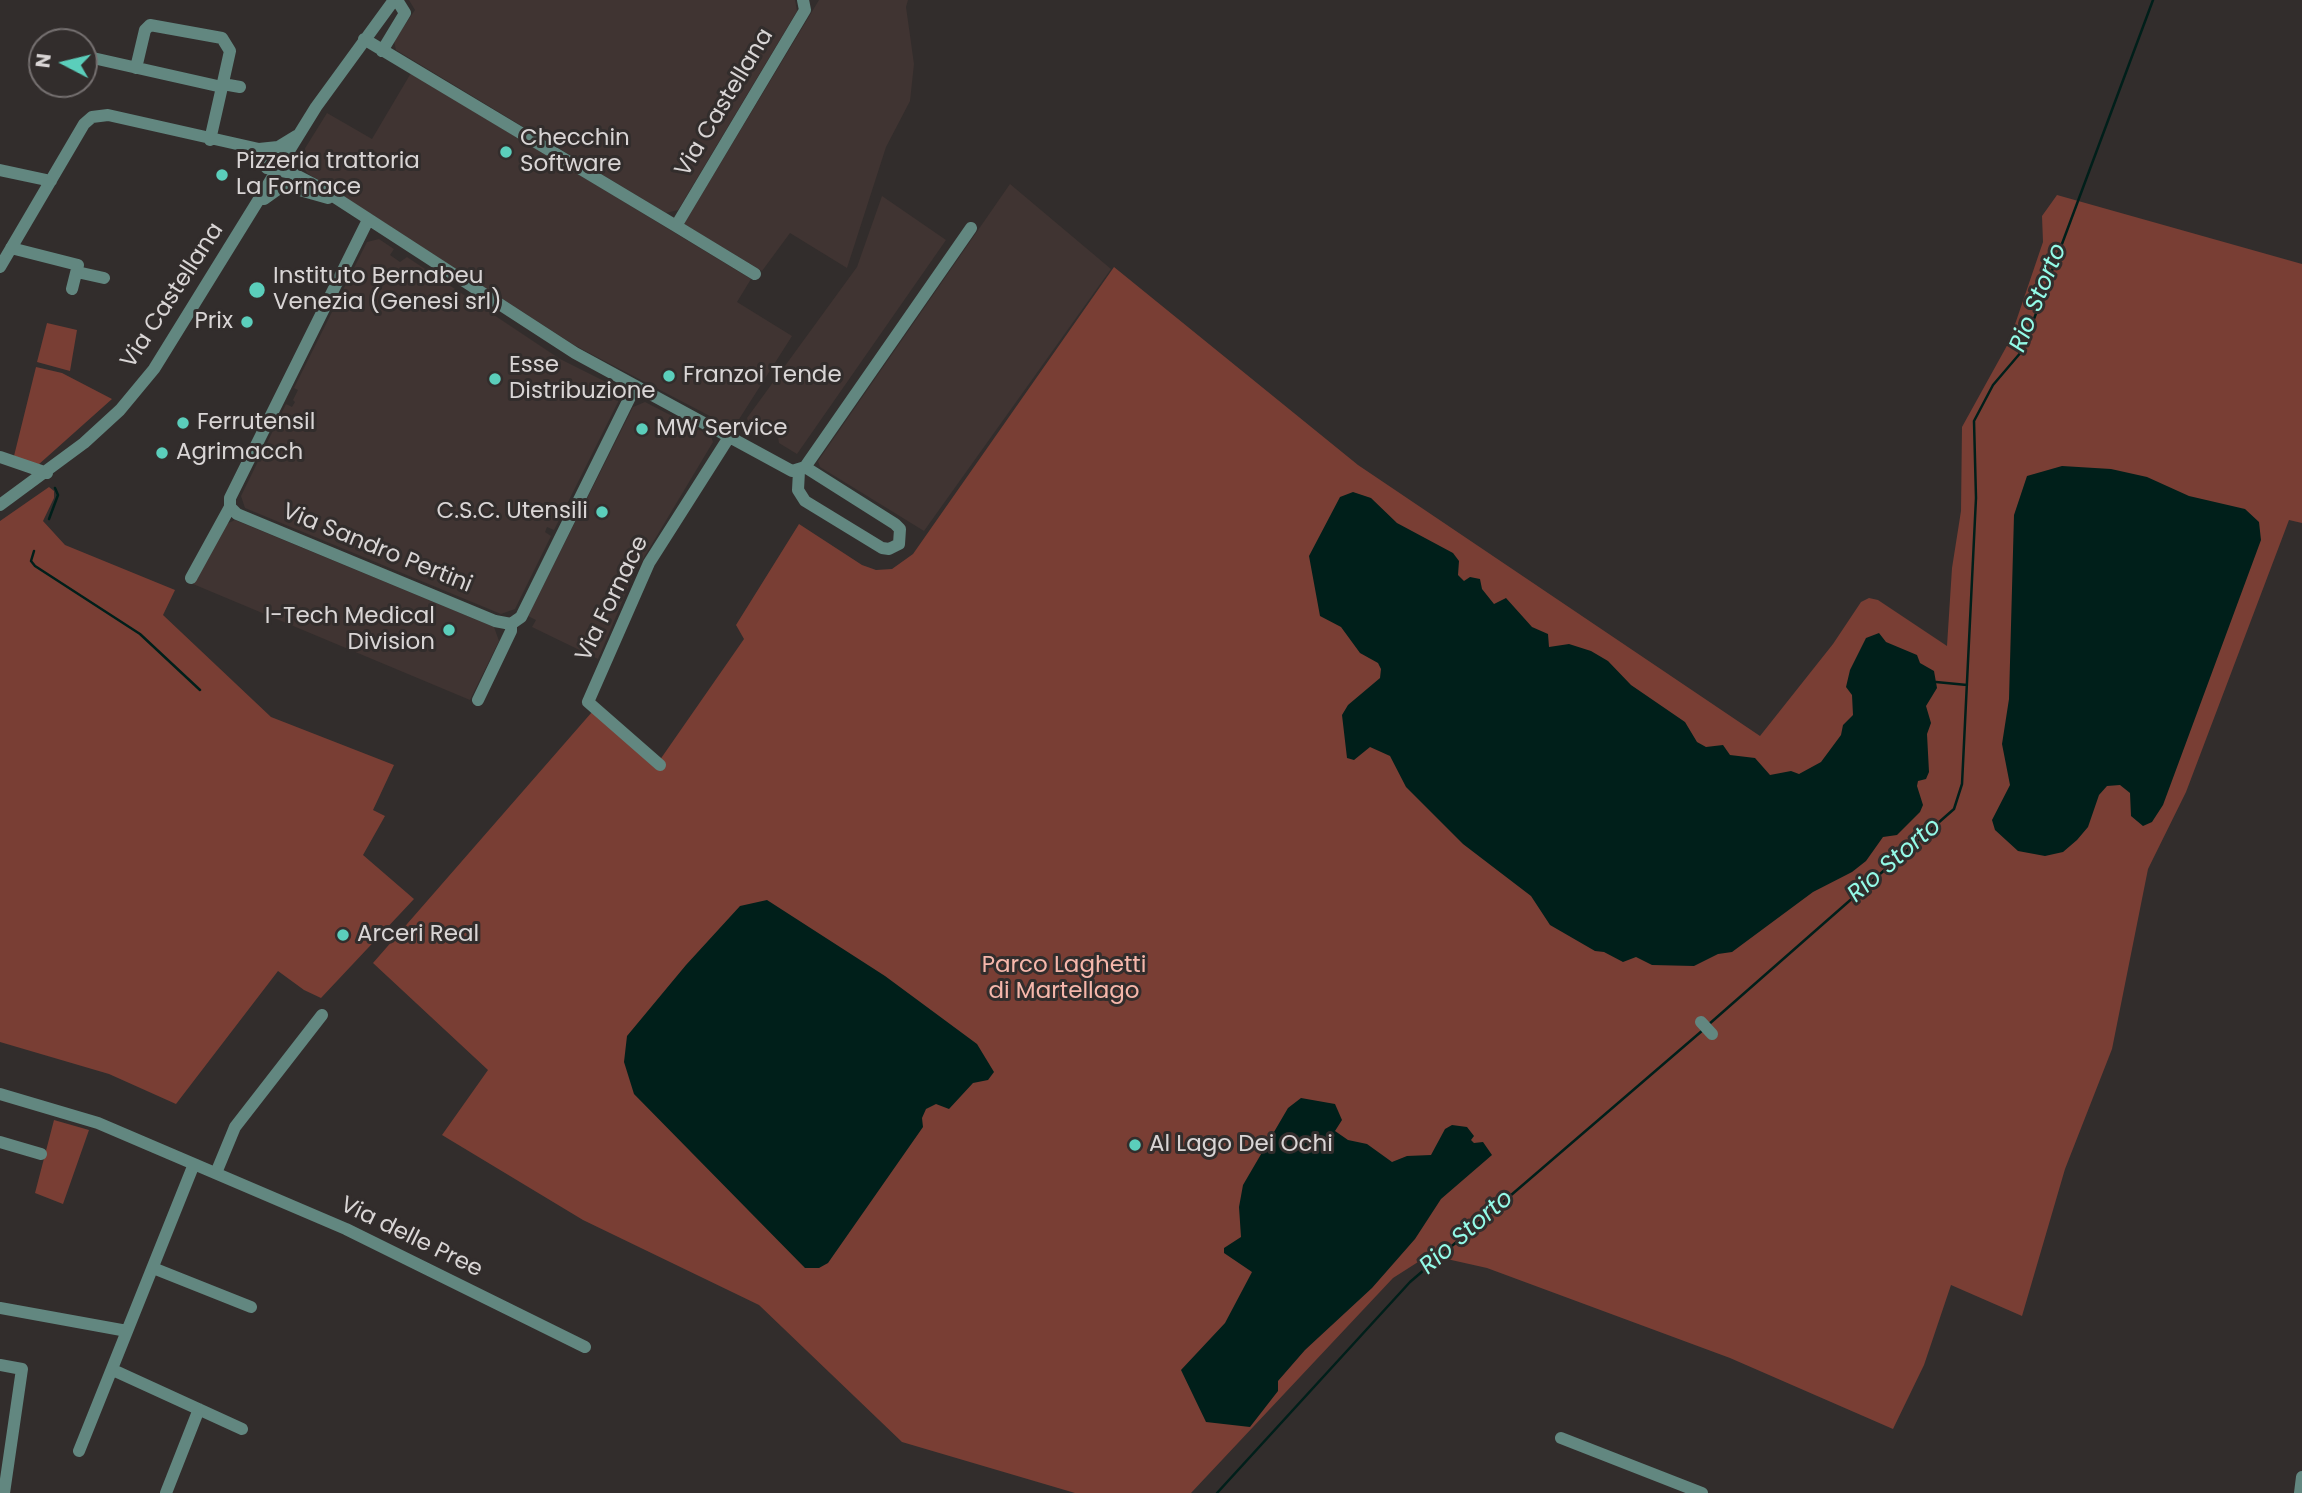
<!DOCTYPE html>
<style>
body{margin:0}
#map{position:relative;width:2302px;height:1493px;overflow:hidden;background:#322d2c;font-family:Poppins,sans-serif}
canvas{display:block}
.north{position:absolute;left:28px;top:28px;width:70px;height:70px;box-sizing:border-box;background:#322d2c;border:2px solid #757070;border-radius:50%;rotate:277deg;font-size:19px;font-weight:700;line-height:28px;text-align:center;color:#d9d5d5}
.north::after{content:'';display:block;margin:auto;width:24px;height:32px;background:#5bcebb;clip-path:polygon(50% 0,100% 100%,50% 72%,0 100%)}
</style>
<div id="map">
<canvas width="2302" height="1493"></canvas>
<div class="north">N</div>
</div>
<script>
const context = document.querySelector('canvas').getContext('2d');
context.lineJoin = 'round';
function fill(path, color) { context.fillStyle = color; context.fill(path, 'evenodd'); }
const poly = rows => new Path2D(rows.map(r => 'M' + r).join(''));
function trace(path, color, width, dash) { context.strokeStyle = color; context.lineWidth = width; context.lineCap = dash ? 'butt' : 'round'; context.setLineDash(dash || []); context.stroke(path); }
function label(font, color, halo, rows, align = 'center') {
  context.font = font + ' Poppins,sans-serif'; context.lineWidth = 6; context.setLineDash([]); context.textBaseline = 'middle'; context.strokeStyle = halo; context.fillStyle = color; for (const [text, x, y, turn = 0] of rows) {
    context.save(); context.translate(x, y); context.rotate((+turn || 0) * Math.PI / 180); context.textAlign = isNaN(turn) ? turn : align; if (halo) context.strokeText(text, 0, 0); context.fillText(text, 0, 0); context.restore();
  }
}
const built = poly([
 [409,0,795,0,797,11,678,210,666,213,396,50,394,41,415,10],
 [819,0,908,0,906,7,914,64,910,101,886,147,847,268,790,233,762,271,684,224],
 [411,73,751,279,737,302,792,336,736,424,727,425,574,345,307,173,299,158,327,113,372,139],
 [1010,184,1111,269,924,531,820,467,818,461],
 [882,196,946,240,797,454,779,443,778,437,770,432,764,433,749,424,747,418,857,267],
 [379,239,394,249,390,255,400,262,407,257,560,359,614,386,620,398,554,530,547,527,545,532,551,536,515,609,501,614,245,508,241,496,286,404,292,407,295,402,293,400,298,390,294,388,367,242],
 [645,402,711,436,713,442,634,574,598,659,532,627,536,620,528,616,633,407],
 [235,520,494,627,499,641,470,700,193,584,222,526]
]);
const green = poly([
 [2057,195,2302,264,2302,523,2289,520,2186,792,2148,869,2112,1049,2065,1169,2022,1316,1951,1285,1924,1365,1893,1429,1730,1358,1487,1268,1429,1255,1393,1278,1191,1493,1075,1493,902,1442,759,1305,583,1220,442,1135,488,1070,373,963,592,712,655,767,744,639,736,625,799,524,862,565,876,570,892,569,913,554,1114,267,1358,465,1760,736,1833,644,1861,602,1869,598,1878,600,1947,646,1952,568,1961,511,1962,427,2009,342,2043,242,2042,216],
 [47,323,77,330,70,371,37,362],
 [36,367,62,373,112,399,38,465,14,456],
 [49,487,54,491,54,498,43,521,65,545,175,590,163,615,271,717,394,765,373,810,385,816,363,855,414,899,321,998,304,990,278,971,176,1104,109,1074,0,1042,0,521],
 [54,1120,89,1130,63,1204,35,1193]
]);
const water = poly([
 [2062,466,2111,469,2147,477,2189,496,2245,509,2259,522,2261,540,2163,805,2152,822,2143,826,2131,816,2130,793,2120,785,2107,786,2099,795,2088,827,2077,840,2063,852,2045,856,2018,851,1995,830,1992,820,2010,785,2002,744,2009,699,2014,515,2027,476],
 [1353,492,1371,498,1397,523,1453,553,1459,561,1458,575,1464,581,1470,577,1480,579,1482,589,1494,604,1506,598,1532,627,1548,634,1549,647,1569,644,1591,651,1608,661,1631,685,1685,722,1697,742,1706,747,1723,745,1730,755,1755,758,1770,775,1791,771,1799,774,1821,762,1841,735,1843,725,1853,715,1852,695,1846,687,1850,670,1866,638,1879,633,1886,642,1917,655,1920,663,1934,671,1937,688,1926,706,1931,723,1927,734,1929,772,1926,779,1918,781,1917,786,1923,805,1920,812,1897,835,1883,837,1866,861,1852,872,1813,892,1732,952,1718,954,1694,966,1652,965,1636,957,1623,962,1604,952,1595,951,1550,925,1531,896,1463,844,1406,787,1390,756,1370,747,1354,760,1347,758,1342,715,1348,705,1380,678,1381,669,1378,663,1360,653,1341,627,1320,616,1309,556,1340,497],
 [767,900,885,976,977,1044,994,1072,988,1080,973,1083,949,1109,936,1104,926,1109,922,1118,923,1127,828,1263,819,1268,805,1268,634,1094,624,1062,627,1036,686,965,740,906],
 [1301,1098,1335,1104,1342,1120,1335,1131,1348,1140,1367,1144,1392,1162,1407,1156,1431,1155,1445,1129,1452,1125,1467,1127,1474,1136,1471,1140,1474,1143,1483,1142,1492,1155,1441,1199,1415,1239,1372,1288,1305,1350,1278,1381,1278,1391,1250,1427,1206,1422,1181,1370,1225,1323,1252,1272,1224,1253,1224,1248,1241,1237,1239,1207,1243,1185,1288,1108]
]);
const stream = poly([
 [49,519,58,495,55,488],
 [34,551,31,561,35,566,140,634,200,690],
 [1936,682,1967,685],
 [1708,1025,1954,809,1962,784,1976,498,1974,421,1993,385,2022,351,2153,0],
 [1217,1493,1410,1282,1703,1030]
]);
const minor = poly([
 [364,39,676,226,805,10,803,0],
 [382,51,405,13,397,0],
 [93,58,222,87,210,140],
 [136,68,145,30,150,25,222,38,230,51,222,87],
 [223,84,240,87],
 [248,148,267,168,292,173,319,187,575,353,792,471,805,467,971,228],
 [0,170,51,181],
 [264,199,278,189,289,187,328,198],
 [368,220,230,498,230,507,237,514,495,621,511,624,521,617,635,387],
 [676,226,755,274],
 [11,248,78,265,72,289],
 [0,267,84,124,92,117,108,115,259,149,278,147,296,136],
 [77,272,104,278],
 [0,457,47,473],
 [799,471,798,490,805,501,882,548,889,549,899,544,900,529,895,524,805,467],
 [0,505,84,443,120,410,154,369,316,107,394,0],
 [191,578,230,507],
 [478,700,511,631,511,624],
 [660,765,588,702,649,563,731,434],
 [1701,1022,1712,1034],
 [0,1094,98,1123,346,1229,585,1347],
 [0,1142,41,1154],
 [216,1173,235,1127,322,1015],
 [153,1268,251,1307],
 [0,1308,127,1331],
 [0,1365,22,1369,4,1493],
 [113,1370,242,1429],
 [1561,1438,1702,1493],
 [79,1451,194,1164],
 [166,1493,199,1409],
 [2300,1493,2302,1477]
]);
const markers = [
 [506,152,7,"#5bcebb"],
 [222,175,7,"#5bcebb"],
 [257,290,9,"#5bcebb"],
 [247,322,7,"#5bcebb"],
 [669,376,7,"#5bcebb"],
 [495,379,7,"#5bcebb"],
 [183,423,7,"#5bcebb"],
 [642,429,7,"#5bcebb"],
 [162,453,7,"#5bcebb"],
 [602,512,7,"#5bcebb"],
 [449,630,7,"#5bcebb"],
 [343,935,7,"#5bcebb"],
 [1135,1145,7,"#5bcebb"]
];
const streetNames = [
 ["Via Castellana",725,103,-59],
 ["Via Castellana",173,296,-57],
 ["Via Sandro Pertini",377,549,22],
 ["Via Fornace",613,599,-64],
 ["Via delle Pree",411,1238,26]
];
const poiNames = [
 ["Checchin",520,139],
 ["Software",520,165],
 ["Pizzeria trattoria",236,162],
 ["La Fornace",236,188],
 ["Instituto Bernabeu",273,277],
 ["Venezia (Genesi srl)",273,303],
 ["Prix",233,322,"right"],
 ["Esse",509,366],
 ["Distribuzione",509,392],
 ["Franzoi Tende",683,376],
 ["Ferrutensil",197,423],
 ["MW Service",656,429],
 ["Agrimacch",176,453],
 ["C.S.C. Utensili",588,512,"right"],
 ["I-Tech Medical",435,617,"right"],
 ["Division",435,643,"right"],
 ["Arceri Real",357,935],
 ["Al Lago Dei Ochi",1149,1145]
];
const parkNames = [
 ["Parco Laghetti",1064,966],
 ["di Martellago",1064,992]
];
const waterNames = [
 ["Rio Storto",2039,298,-68],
 ["Rio Storto",1895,861,-41],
 ["Rio Storto",1467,1233,-41]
];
fill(built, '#403432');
fill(green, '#793e34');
fill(water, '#001f1a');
trace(stream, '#001f1a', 2.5);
trace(minor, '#628780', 12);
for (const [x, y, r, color] of markers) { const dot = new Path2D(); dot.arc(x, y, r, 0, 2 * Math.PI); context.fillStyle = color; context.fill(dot); trace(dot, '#322d2c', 2.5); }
label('23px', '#d9d5d5', '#322d2c', streetNames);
label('23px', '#d9d5d5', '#322d2c', poiNames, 'left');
label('23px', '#f6b7ab', '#322d2c', parkNames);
label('italic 24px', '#93fae7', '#322d2c', waterNames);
</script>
